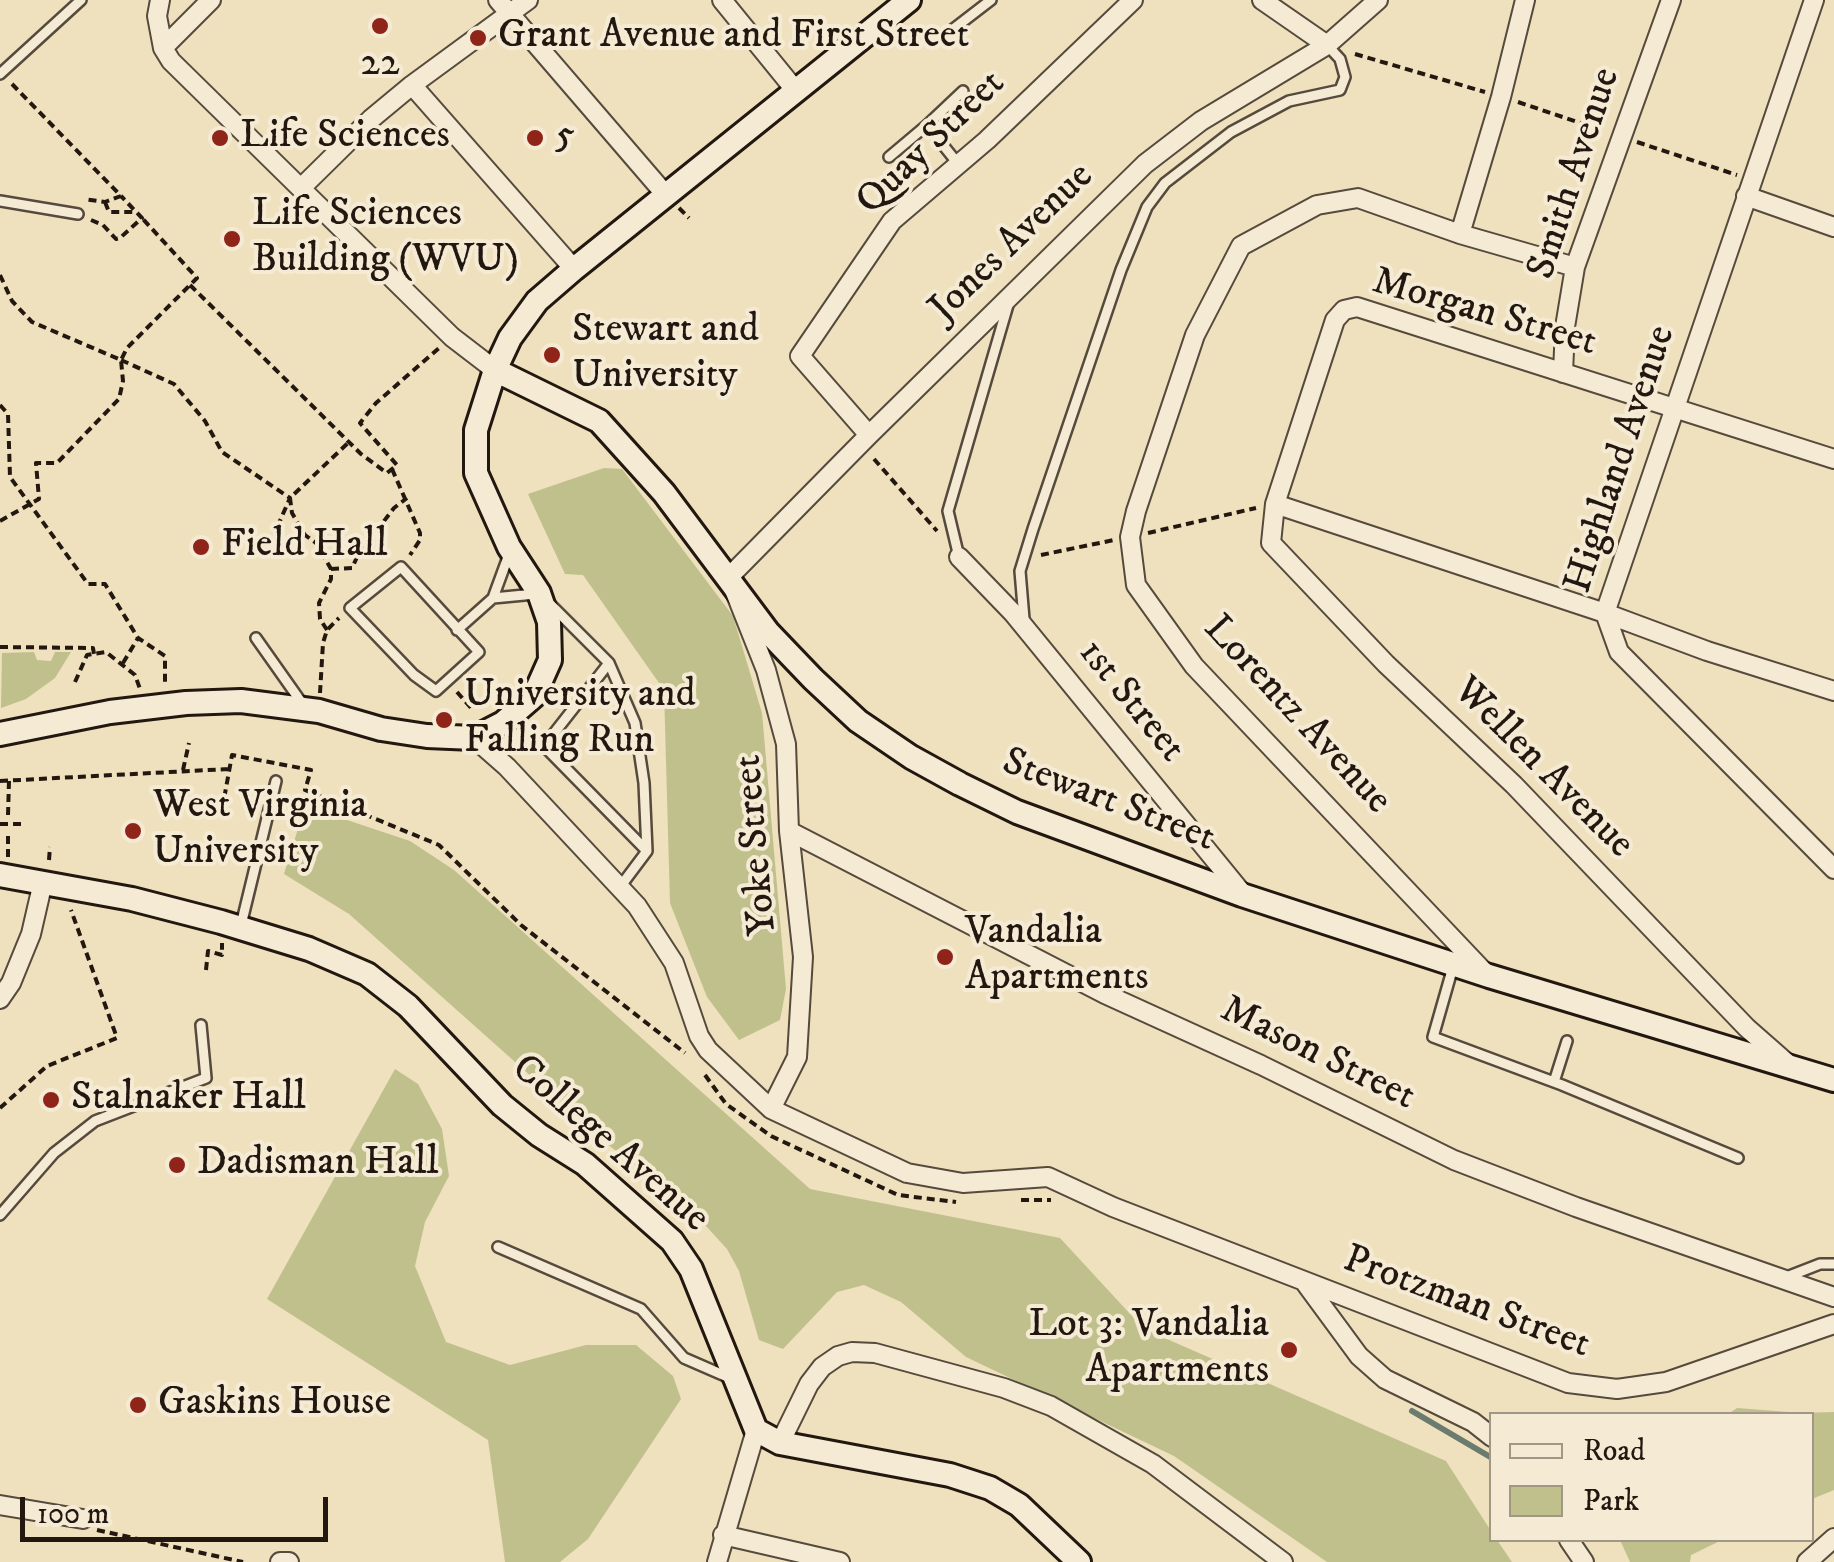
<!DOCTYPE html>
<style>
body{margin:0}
#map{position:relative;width:1834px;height:1562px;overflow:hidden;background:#efe0be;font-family:"IM FELL DW Pica",serif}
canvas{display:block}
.legend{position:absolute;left:1489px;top:1412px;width:325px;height:130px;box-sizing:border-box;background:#f5ebd5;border:2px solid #a19786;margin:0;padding:12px 18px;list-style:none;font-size:30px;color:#221810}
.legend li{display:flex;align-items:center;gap:20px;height:50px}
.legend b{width:50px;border:2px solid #a19786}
.scale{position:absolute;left:20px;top:1497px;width:308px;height:45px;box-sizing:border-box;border:5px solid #221810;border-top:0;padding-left:12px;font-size:30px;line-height:35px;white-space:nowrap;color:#221810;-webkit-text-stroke:8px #f5ebd5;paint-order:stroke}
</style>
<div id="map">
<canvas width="1834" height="1562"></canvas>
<ul class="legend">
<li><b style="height:12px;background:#f5ebd5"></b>Road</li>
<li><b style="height:28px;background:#c0c08c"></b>Park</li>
</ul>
<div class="scale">100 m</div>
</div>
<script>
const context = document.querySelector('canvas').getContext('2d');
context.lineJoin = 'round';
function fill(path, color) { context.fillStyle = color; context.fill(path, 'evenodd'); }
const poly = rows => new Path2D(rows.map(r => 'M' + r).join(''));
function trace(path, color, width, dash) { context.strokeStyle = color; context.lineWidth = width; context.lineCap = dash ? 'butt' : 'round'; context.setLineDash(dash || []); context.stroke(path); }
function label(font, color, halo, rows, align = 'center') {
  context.font = font + ' "IM FELL DW Pica",serif'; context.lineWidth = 8; context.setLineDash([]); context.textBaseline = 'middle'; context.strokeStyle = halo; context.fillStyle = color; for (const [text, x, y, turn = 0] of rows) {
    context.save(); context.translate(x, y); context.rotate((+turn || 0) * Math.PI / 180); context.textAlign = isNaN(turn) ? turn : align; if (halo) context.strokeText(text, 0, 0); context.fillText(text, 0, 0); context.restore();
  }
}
const green = poly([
 [604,468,622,469,733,616,762,713,786,989,780,1020,739,1040,707,997,670,903,664,690,583,575,565,574,528,494],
 [34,652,37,660,51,661,55,652,71,652,55,678,26,699,1,708,2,653],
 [305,806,410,841,454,870,810,1189,1060,1238,1144,1329,1446,1461,1491,1531,1492,1540,1497,1540,1512,1562,1327,1562,1174,1456,966,1357,901,1302,864,1285,837,1292,783,1349,759,1340,739,1271,727,1249,694,1213,606,1143,349,914,284,874],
 [395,1069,418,1084,442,1129,449,1176,425,1222,415,1266,446,1342,510,1365,586,1345,636,1345,673,1376,681,1399,588,1539,560,1562,505,1562,488,1440,267,1299],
 [1737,1408,1801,1413,1834,1412,1834,1490,1812,1499,1812,1414,1728,1414],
 [1620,1540,1722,1540,1691,1555,1690,1562,1630,1562]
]);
const stream = poly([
 [1412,1411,1492,1458]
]);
const path = poly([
 [1355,54,1485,92],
 [12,84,121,196,105,202,84,199],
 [1518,102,1604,131],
 [1637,142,1737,175],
 [105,202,109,212,136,212],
 [679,208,689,218],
 [91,220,103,225,116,239,120,238,142,218,121,196],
 [0,275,12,301,32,322,121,360,127,348,197,278,142,218],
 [190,285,361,454,387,473,397,465,360,423,376,403,439,348],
 [121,360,174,384,205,421,222,452,290,498,279,523,279,539,284,547,292,546,305,535],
 [0,405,8,414,10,477,88,584,105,584,138,638,165,656,165,686],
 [874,459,937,531],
 [392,469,420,533,420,540,410,555],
 [0,521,39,499,36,463,57,463,119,399,123,381,121,360],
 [1148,533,1256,508],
 [1041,555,1114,540],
 [331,569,352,568,358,555,394,508,407,498],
 [327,630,320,619,319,603,331,579,331,569,316,543,305,535,292,513,290,498,349,442],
 [0,647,93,648,94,654],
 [123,663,138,638],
 [75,682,87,655,106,652,135,675,140,689],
 [457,692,471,708],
 [320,693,323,643,327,630,339,618],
 [183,770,189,743],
 [0,781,228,769],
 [222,810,232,755,311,770,305,790,439,845,521,925,685,1053],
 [8,815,9,781],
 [0,824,25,824],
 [8,857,8,836],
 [49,860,50,847],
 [206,970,208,951,222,955,222,943],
 [705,1075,726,1104,771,1136,898,1195,956,1202],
 [0,1108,47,1066,117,1038,71,910],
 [1021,1200,1051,1200],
 [97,1530,243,1562]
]);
const lane = poly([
 [952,30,991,0],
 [0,74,81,0],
 [889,157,927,125],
 [959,165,927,125,963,91],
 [0,201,78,214],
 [959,557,948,511,1008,305],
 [401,567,479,652,436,691,414,675,350,608,401,567],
 [493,598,535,594],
 [551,605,609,663,635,723,644,783,647,851,620,887],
 [1024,619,1020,571,1033,529,1121,270,1147,207,1165,183,1231,132,1289,101,1340,90,1345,77,1340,59,1327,45],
 [457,630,493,598,508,557],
 [256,638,304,706],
 [609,663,544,746,647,851],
 [241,925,276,781],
 [1453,967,1433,1037,1562,1085,1738,1158],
 [1554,1082,1567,1041],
 [0,1215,54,1153,95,1121,206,1078,201,1025],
 [498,1247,641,1309,684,1358,730,1378],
 [1784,1278,1820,1264,1834,1264]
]);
const street = poly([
 [160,0,157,16,163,48,171,61,452,337,495,370],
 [498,0,665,194],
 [722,0,796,91],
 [1262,0,1327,45],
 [1814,0,1605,613,1619,652,1834,869],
 [163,48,211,0],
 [412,85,574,269],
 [301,188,371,119,412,85,528,0],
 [1746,196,1834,227],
 [1460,234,1501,97,1525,0],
 [1563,373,1565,327,1575,267,1671,0],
 [869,435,800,356,892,221,987,140,1133,0],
 [1275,504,1605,613,1707,651,1834,691],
 [959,557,1013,613,1242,893],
 [474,738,507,767,637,906,674,963,699,1036,708,1050,771,1109,907,1173,963,1183,1048,1177,1113,1207,1568,1383,1617,1389,1666,1382,1834,1324],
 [789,831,1105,994,1261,1065,1454,1160,1576,1207,1834,1297],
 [1488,976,1194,666,1136,585,1130,537,1136,511,1195,335,1241,246,1317,205,1358,198,1460,234,1575,267],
 [0,999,11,983,31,934,43,882],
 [1788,1064,1747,1028,1514,785,1386,664,1271,543,1275,504,1335,320,1344,310,1357,307,1834,459],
 [771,1109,797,1057,803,957,789,831,786,744,766,670,729,577,869,435,1145,164,1201,121,1327,45,1378,0],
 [1306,1284,1359,1356,1385,1379,1473,1422,1492,1437],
 [780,1443,809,1384,822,1367,838,1356,852,1352,875,1353,1004,1388,1051,1406,1153,1464,1283,1562],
 [0,1505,83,1519],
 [723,1535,840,1562],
 [1569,1540,1584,1562],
 [280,1562,289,1562],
 [717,1562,756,1430],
 [1807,1562,1834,1538]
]);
const secondary = poly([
 [495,370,599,421,664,493,768,632,813,679,858,721,911,757,960,784,1017,812,1242,895,1489,976,1834,1080],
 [0,734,110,712,186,703,241,701,319,711,381,729,427,736,474,738,503,723,534,696,550,660,549,622,539,593,509,547,476,473,476,430,495,370,510,338,537,301,574,269,909,0],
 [0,875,132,899,221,922,309,949,367,974,408,1006,502,1105,539,1135,585,1164,672,1241,691,1269,756,1430,780,1443,950,1475,990,1488,1019,1505,1079,1562]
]);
const markers = [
 [380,26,10,"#8f2418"],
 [478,38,10,"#8f2418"],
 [220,138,10,"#8f2418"],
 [535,138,10,"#8f2418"],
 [232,239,10,"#8f2418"],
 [552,355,10,"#8f2418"],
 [201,547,10,"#8f2418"],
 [444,720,10,"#8f2418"],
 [133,831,10,"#8f2418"],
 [945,957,10,"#8f2418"],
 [51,1100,10,"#8f2418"],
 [177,1165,10,"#8f2418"],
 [1289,1350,10,"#8f2418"],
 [138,1405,10,"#8f2418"]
];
const poiNames = [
 ["Grant Avenue and First Street",498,38],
 ["22",380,66,"center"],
 ["Life Sciences",240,138],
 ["5",555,138],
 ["Life Sciences",252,216],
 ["Building (WVU)",252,262],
 ["Stewart and",572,332],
 ["University",572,378],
 ["Field Hall",221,547],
 ["University and",464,697],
 ["Falling Run",464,743],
 ["West Virginia",153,808],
 ["University",153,854],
 ["Vandalia",965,934],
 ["Apartments",965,980],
 ["Stalnaker Hall",71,1100],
 ["Dadisman Hall",197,1165],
 ["Lot 3: Vandalia",1269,1327,"right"],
 ["Apartments",1269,1373,"right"],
 ["Gaskins House",158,1405]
];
const streetNames = [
 ["Quay Street",932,144,-44],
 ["Smith Avenue",1576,174,-72],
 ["Jones Avenue",1013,244,-44],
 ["Morgan Street",1484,314,16],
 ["Highland Avenue",1622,460,-72],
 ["1st Street",1130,702,51],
 ["Lorentz Avenue",1296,716,47],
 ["Wellen Avenue",1542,769,45],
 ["Stewart Street",1108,802,21],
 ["Yoke Street",758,845,-95],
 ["Mason Street",1317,1055,26],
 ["College Avenue",609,1145,41],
 ["Protzman Street",1466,1304,20]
];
fill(green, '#c0c08c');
trace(stream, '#6b7c6e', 6);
trace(lane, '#554a3c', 14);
trace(street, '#554a3c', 22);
trace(secondary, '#221810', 28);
trace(path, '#221810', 4, [8, 5]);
trace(lane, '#f5ebd5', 9);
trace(street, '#f5ebd5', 18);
trace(secondary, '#f5ebd5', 22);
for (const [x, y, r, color] of markers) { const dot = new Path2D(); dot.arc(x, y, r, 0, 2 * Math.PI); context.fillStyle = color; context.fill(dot); trace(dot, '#f5ebd5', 4); }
label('40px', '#221810', '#f5ebd5', poiNames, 'left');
label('40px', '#221810', '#f5ebd5', streetNames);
</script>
